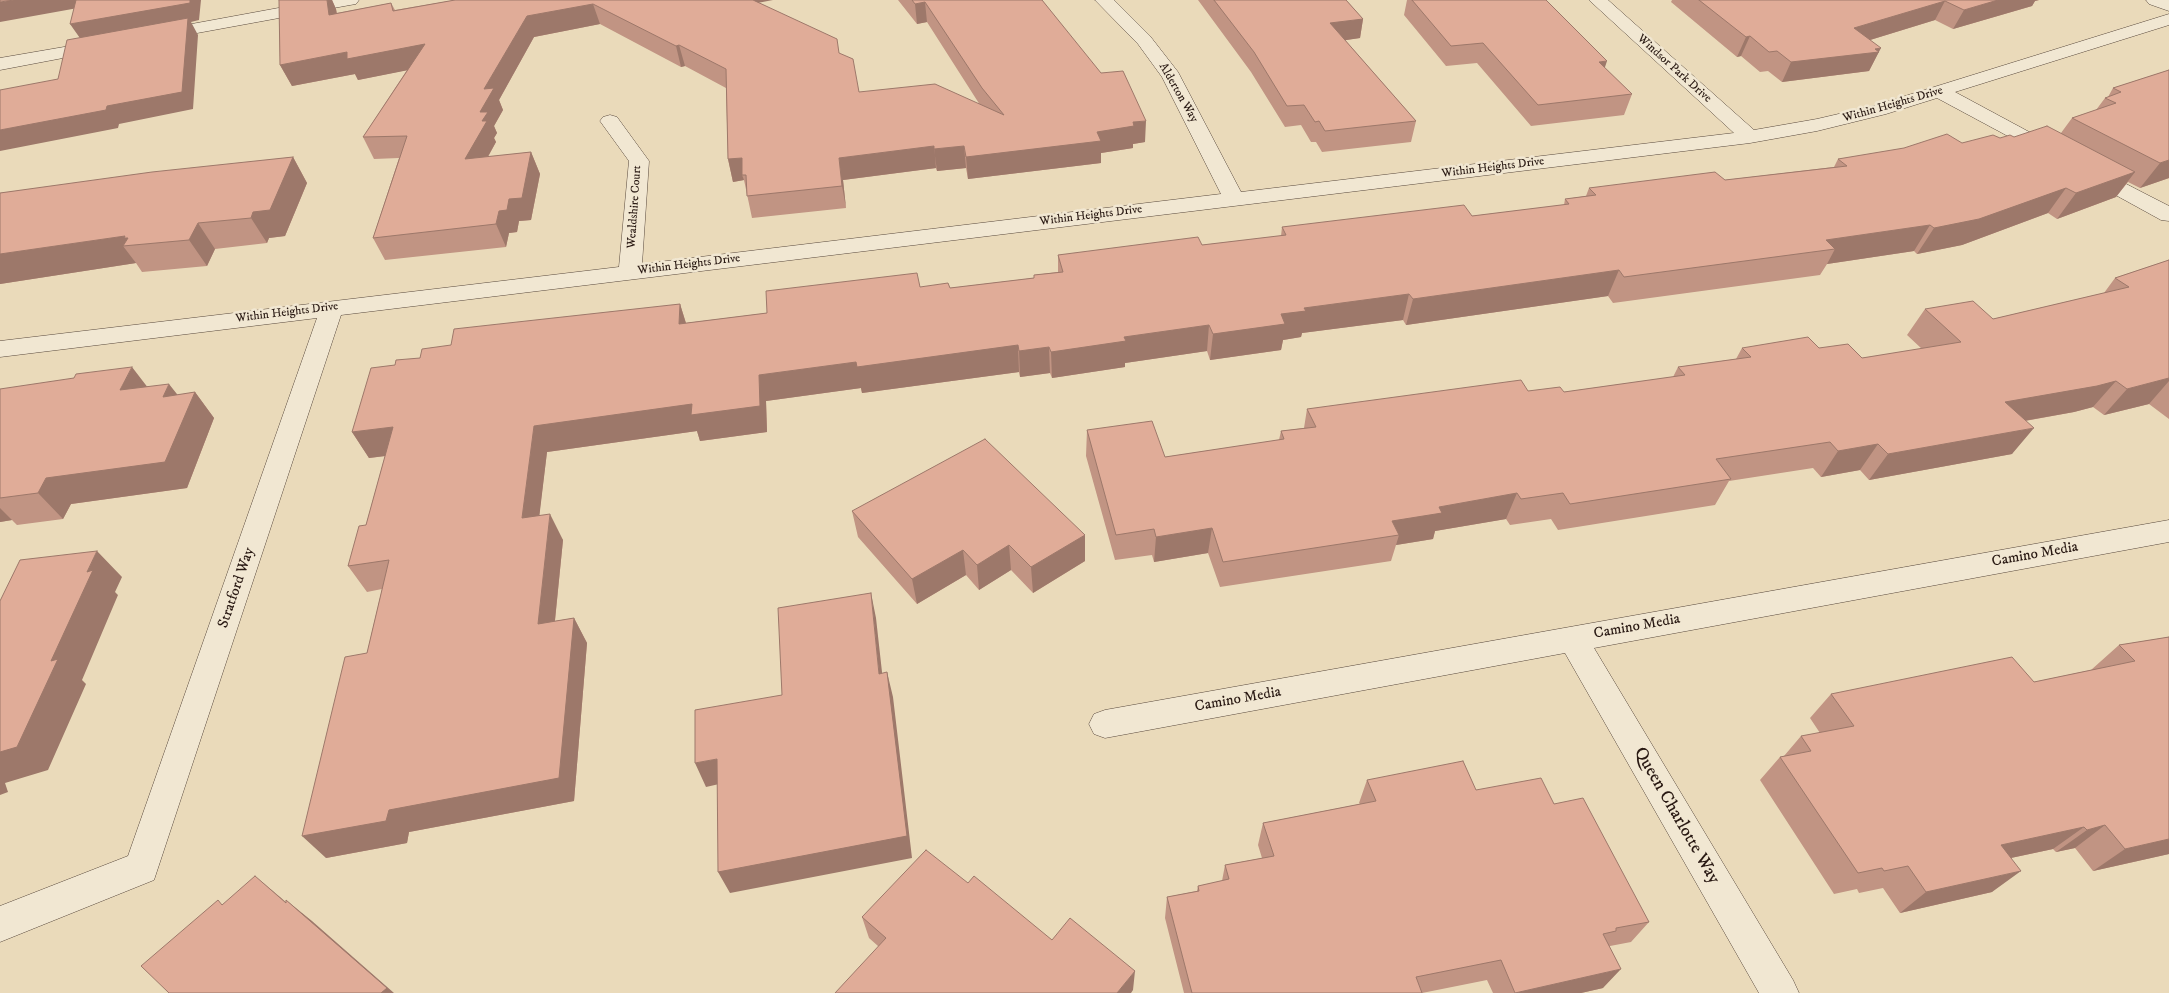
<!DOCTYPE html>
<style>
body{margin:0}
canvas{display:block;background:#eadaba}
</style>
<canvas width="2169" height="993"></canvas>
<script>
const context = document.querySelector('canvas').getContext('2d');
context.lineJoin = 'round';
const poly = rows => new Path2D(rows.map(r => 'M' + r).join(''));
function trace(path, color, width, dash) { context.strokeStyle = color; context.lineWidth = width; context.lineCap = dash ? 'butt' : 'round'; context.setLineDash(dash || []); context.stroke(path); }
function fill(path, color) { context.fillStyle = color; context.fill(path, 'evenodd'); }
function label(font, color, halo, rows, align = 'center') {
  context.font = font + ' "IM FELL DW Pica",serif'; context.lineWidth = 5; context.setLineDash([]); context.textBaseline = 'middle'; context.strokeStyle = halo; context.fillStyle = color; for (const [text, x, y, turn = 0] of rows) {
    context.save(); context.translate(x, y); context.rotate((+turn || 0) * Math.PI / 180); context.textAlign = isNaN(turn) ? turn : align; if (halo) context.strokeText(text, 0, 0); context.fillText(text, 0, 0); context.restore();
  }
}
const street = poly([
 [322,0,359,0,356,4,350,5,159,40,153,39,150,35,153,31,159,30,322,0],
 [1095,0,1114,0,1150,36,1178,72,1241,192,1734,133,1589,0,1608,0,1754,130,1817,119,1873,106,2169,14,2169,25,1955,92,2059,148,2062,152,2059,156,2052,158,2045,156,1937,98,1886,114,1817,131,1750,143,341,315,154,880,0,942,0,906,128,856,317,318,0,357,0,341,619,267,629,161,600,121,603,117,610,115,617,117,649,161,642,264,1221,194,1162,77,1138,44,1095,0],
 [2146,0,2169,0,2169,11,2149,4,2146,0],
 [99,41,105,42,108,46,105,50,0,70,0,58,99,41],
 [2088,166,2095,168,2169,206,2169,221,2161,220,2081,176,2078,172,2081,168,2088,166],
 [2169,520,2169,542,1594,648,1793,980,1799,993,1759,993,1565,653,1105,738,1094,734,1089,724,1094,714,1105,710,2169,520]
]);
const wall = poly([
 [279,0,332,0,336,9,337,13,391,3,395,10,455,0,759,3,839,53,859,92,980,105,927,22,917,24,898,0,1042,0,1145,142,1133,144,1133,148,1101,153,1101,163,968,179,966,168,937,171,936,168,843,180,846,208,752,218,744,180,733,182,728,159,726,88,685,66,681,67,600,24,534,37,499,100,503,110,494,126,497,133,494,138,496,142,488,157,531,152,540,174,531,220,519,221,517,232,509,233,506,247,385,260,373,238,399,158,374,159,363,137,407,70,358,80,355,74,292,86,280,65],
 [1198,0,1346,0,1363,19,1360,38,1345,40,1416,121,1411,142,1322,152,1316,142,1311,142,1301,125,1285,127,1251,72],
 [1407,0,1546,0,1605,68,1632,94,1624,115,1531,126,1477,63,1446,66,1404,15],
 [1672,0,2039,0,2035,1,2032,6,1953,29,1935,20,1870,40,1879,51,1869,71,1782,82,1768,71,1760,72,1741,56,1737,57,1671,2],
 [2169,70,2169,178,2140,188,2128,182,2116,197,2057,219,2048,213,1962,245,1917,254,1914,251,1827,264,1820,275,1613,303,1608,296,1406,325,1403,320,1302,333,1301,337,1283,340,1281,350,1210,360,1207,351,1125,363,1125,367,1052,378,1050,373,1020,377,1019,372,862,393,861,388,766,401,767,432,700,441,697,431,547,452,539,516,563,540,555,621,574,618,587,643,574,801,409,832,407,843,326,858,367,653,382,589,367,592,348,566,366,525,385,456,369,458,352,432,395,365,420,358,451,345,680,304,686,323,767,313,920,287,950,288,1034,278,1034,275,1058,272,1058,255,1202,245,1281,236,1282,227,1472,216,1564,205,1565,199,1586,196,1589,188,1725,180,1834,167,1838,159,1962,143,2061,133,2072,118,2096,110,2105,98,2108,97,2113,88],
 [293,157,307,183,285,236,269,238,267,243,215,249,207,266,142,272,136,263,0,284,0,193],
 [2169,260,2169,419,2149,404,2104,415,2093,407,2074,412,2025,421,2012,454,1869,480,1860,470,1821,477,1813,468,1729,481,1715,505,1558,530,1551,519,1510,525,1506,519,1435,531,1433,539,1396,545,1391,561,1220,587,1208,553,1154,562,1152,555,1115,560,1086,456,1087,430,1165,457,1279,440,1281,431,1304,428,1307,409,1528,391,1564,392,1673,377,1678,367,1736,359,1742,348,1819,348,1862,358,1922,349,1907,335,1925,309,1993,319,2104,293,2115,278],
 [147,386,177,395,195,392,214,418,187,488,71,504,63,519,17,525,12,520,0,522,0,389],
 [852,511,1085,535,1085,561,1033,593,1011,570,979,590,966,575,917,604,858,537],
 [2169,637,2169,854,2093,871,2075,848,2056,852,2053,849,2011,858,1992,892,1900,913,1883,888,1859,893,1857,889,1834,894,1760,780,1780,757,1784,756,1801,736,1820,733,1810,718,1831,694,2034,682,2091,670,2119,645],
 [1367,780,1476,790,1554,804,1649,922,1631,942,1610,946,1603,988,1581,993,1493,993,1487,980,1422,993,1184,993,1165,918,1167,897,1197,891,1198,886,1222,881,1225,865,1262,858,1258,845,1263,823,1360,804,1359,803],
 [968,883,1052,940,1133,990,878,946,869,938,862,917]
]);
const shadedWall = poly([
 [14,0,86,0,89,6,0,22,0,2],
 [190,0,201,0,199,20,191,22,198,35,193,109,119,124,118,128,0,151,0,130,107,106,82,41,70,24],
 [327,0,332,0,336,9,339,35,329,15],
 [730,0,773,0,731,8],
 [1998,0,2039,0,2035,1,2032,6,1953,29,1964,10],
 [1945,1,1935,20,1844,48,1854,28],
 [925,2,927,22,917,24,915,4],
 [593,4,600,24,534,37,499,100,503,110,494,126,497,133,494,138,496,142,474,181,465,159,484,89,527,16],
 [1363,19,1360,38,1327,43,1330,23],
 [1750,36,1741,56,1737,57,1746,37],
 [425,44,434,65,358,80,355,74,292,86,280,65,347,52],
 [679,45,685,66,681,67,676,46],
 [1881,48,1869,71,1782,82,1791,62],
 [1607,61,1600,82,1599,62],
 [1146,121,1145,142,1133,144,1133,148,1101,153,1101,163,968,179,966,157,1097,132,1133,122],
 [934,146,936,168,843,180,846,208,842,186,839,158],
 [964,146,966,168,937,171,934,149],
 [531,152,540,174,531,220,519,221,517,232,509,233,506,247,496,224,499,211,509,199],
 [293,157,307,183,285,236,269,238,267,243,251,218,253,212],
 [742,158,742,175,744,180,733,182,728,159],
 [2169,160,2169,178,2140,188,2160,163],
 [2135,172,2116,197,2057,219,2076,193],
 [2066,188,2048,213,1962,245,1917,254,1934,228],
 [198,223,215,249,207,266,189,240],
 [1930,225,1914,251,1827,264,1835,249,1826,240],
 [125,236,128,238,123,246,136,263,0,284,0,254],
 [1619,270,1608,296,1406,325,1413,299],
 [1409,294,1403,320,1302,333,1301,337,1283,340,1281,350,1210,360,1213,334,1304,308],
 [680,304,688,330,679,324],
 [1209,325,1207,351,1125,363,1125,367,1052,378,1051,352,1124,337],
 [1018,345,1019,372,862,393,861,388,766,401,767,432,700,441,697,431,547,452,536,544,522,518,534,426,759,375,856,362],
 [1049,347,1050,373,1020,377,1019,351],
 [132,367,152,393,120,390],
 [2169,378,2169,381,2149,404,2104,415,2127,389],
 [2116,381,2093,407,2074,412,1984,428,2005,402],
 [169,384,188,408,195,392,214,418,187,488,71,504,63,519,38,493,46,478,163,397],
 [393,427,409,453,369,458,352,432],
 [2034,428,2012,454,1869,480,1888,454],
 [1878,444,1860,470,1821,477,1838,451],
 [1517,493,1506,519,1435,531,1433,539,1396,545,1399,535,1392,521,1439,507],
 [0,508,12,520,0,522],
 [550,514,563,540,552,649,538,624],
 [1212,528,1208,553,1154,562,1156,537],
 [1085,535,1085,561,1033,593,1031,567],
 [1009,545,1011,570,979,590,977,565],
 [963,550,966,575,917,604,912,579],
 [97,551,122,577,115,592,118,595,82,680,86,684,48,770,5,783,8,792,0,795,0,752],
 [871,593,876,618,885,699,879,674],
 [574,618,587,643,574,801,409,832,407,843,326,858,302,836,389,810],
 [887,672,893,697,912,858,730,893,718,872],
 [717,759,728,782,706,787,695,763],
 [2105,825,2075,848,2056,852,2087,830],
 [2084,827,2053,849,1973,866,2001,845],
 [2169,839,2169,854,2093,871,2125,849],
 [2021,871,1992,892,1900,913,1926,892],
 [255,876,280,897,311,924,286,903],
 [286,900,312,921,394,993,381,993],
 [1621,969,1603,988,1581,993,1515,993],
 [1135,971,1133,990,1131,993,1117,993]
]);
const building = poly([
 [0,0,14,0,0,2,0,0],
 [76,0,190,0,190,3,70,24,76,0],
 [279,0,327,0,329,15,391,3,393,11,455,0,753,0,837,39,839,53,853,59,859,92,935,84,1004,115,982,88,925,2,915,4,912,0,1042,0,1101,73,1123,71,1146,121,1133,122,1134,126,1097,132,1101,141,966,157,964,146,934,149,934,146,839,158,842,186,747,196,746,175,742,175,742,158,728,159,726,69,679,45,676,46,593,4,527,16,484,89,494,88,480,112,488,112,482,121,487,121,465,159,531,152,522,198,509,199,507,210,499,211,496,224,373,238,407,136,363,137,425,44,347,59,347,52,280,65,279,0],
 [1214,0,1346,0,1363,19,1330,23,1416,121,1325,131,1319,121,1315,122,1304,105,1287,106,1254,52,1214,0],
 [1412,0,1546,0,1607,61,1599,62,1632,94,1538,105,1483,43,1451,46,1412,0],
 [1699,0,1998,0,1964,10,1945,1,1854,28,1881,48,1875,49,1879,52,1791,62,1777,51,1769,52,1750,36,1746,37,1699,0],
 [188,18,182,92,107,106,106,110,0,130,0,90,58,79,67,40,188,18],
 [2169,70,2169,160,2160,163,2072,118,2116,103,2105,98,2121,92,2113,88,2169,70],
 [2047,126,2135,172,2076,193,2066,188,1979,219,1934,228,1930,225,1826,240,1835,249,1624,277,1619,270,1413,299,1409,294,1304,308,1306,311,1281,314,1285,324,1213,334,1209,325,1124,337,1126,341,1051,352,1049,347,1019,351,1018,345,857,367,856,362,759,375,760,406,691,415,692,404,534,426,522,518,550,514,538,624,574,618,559,778,389,810,386,821,302,836,345,657,367,653,389,560,348,566,359,526,366,525,393,427,352,432,371,368,395,365,396,360,420,358,422,349,451,345,454,329,680,304,679,324,767,313,766,291,917,273,920,287,948,283,950,288,1034,278,1034,275,1063,272,1058,255,1198,237,1202,245,1286,235,1282,227,1464,205,1472,216,1569,204,1565,199,1596,195,1589,188,1715,172,1725,180,1847,166,1838,159,1904,148,1947,134,1962,143,1993,135,2000,138,2010,135,2014,137,2047,126],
 [293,157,270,210,253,212,251,218,198,223,189,240,123,246,128,238,124,238,125,236,0,254,0,193,152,172,293,157],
 [2169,260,2169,378,2127,389,2116,381,2097,386,2005,402,2034,428,1888,454,1878,444,1838,451,1830,442,1716,459,1731,479,1570,504,1563,493,1521,499,1517,493,1439,507,1442,513,1392,521,1399,535,1223,562,1212,528,1156,537,1154,529,1116,535,1087,430,1152,421,1165,457,1284,439,1281,431,1316,427,1307,409,1521,380,1528,391,1560,387,1564,392,1685,375,1678,367,1751,357,1742,348,1808,337,1819,348,1848,344,1862,358,1961,342,1925,309,1973,301,1993,319,2129,287,2115,278,2169,260],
 [132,367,120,390,169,384,163,397,195,392,165,462,46,478,38,493,0,498,0,389,74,378,76,374,132,367],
 [985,439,1085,535,1031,567,1009,545,977,565,963,550,912,579,852,511,985,439],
 [97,551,87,572,93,570,51,661,58,659,17,747,0,752,0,601,20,560,97,551],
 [871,593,879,674,887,672,907,836,718,872,717,759,695,763,695,710,782,695,778,608,871,593],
 [2169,637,2169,839,2125,849,2105,825,2087,830,2084,827,2001,845,2021,871,1926,892,1908,866,1884,871,1882,868,1858,873,1780,757,1811,751,1801,736,1854,726,1831,694,2012,657,2034,682,2135,661,2119,645,2169,637],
 [1463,761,1476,790,1541,778,1554,804,1583,798,1649,922,1616,928,1616,931,1603,934,1621,969,1515,993,1501,960,1416,977,1422,993,1192,993,1167,897,1199,891,1198,886,1229,879,1225,865,1274,856,1263,823,1376,801,1367,780,1463,761],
 [926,850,968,883,974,876,1052,940,1070,918,1135,971,1117,993,835,993,886,938,862,917,926,850],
 [255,876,286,903,286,900,387,988,381,993,169,993,141,966,218,900,222,905,255,876]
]);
const farStreetnames = [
 ["Windsor Park Drive",1674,69,42],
 ["Alderton Way",1178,93,60],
 ["Within Heights Drive",1893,105,-16],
 ["Within Heights Drive",1493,168,-7],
 ["Wealdshire Court",635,207,-86],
 ["Within Heights Drive",1091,216,-7],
 ["Within Heights Drive",689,265,-7],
 ["Within Heights Drive",287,313,-7]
];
const streetNames = [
 ["Camino Media",2035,555,-10],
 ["Stratford Way",237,588,-71],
 ["Camino Media",1637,627,-10],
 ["Camino Media",1238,700,-10]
];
const nearStreetnames = [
 ["Queen Charlotte Way",1676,816,60]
];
trace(street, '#59493d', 1);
fill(street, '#f1e7d2');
fill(wall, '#c19483');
fill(shadedWall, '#9d786a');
fill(building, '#e0ac98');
trace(building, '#9d786a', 1);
label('12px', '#291913', '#f1e7d2', farStreetnames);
label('15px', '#291913', '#f1e7d2', streetNames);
label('18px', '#291913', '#f1e7d2', nearStreetnames);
</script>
